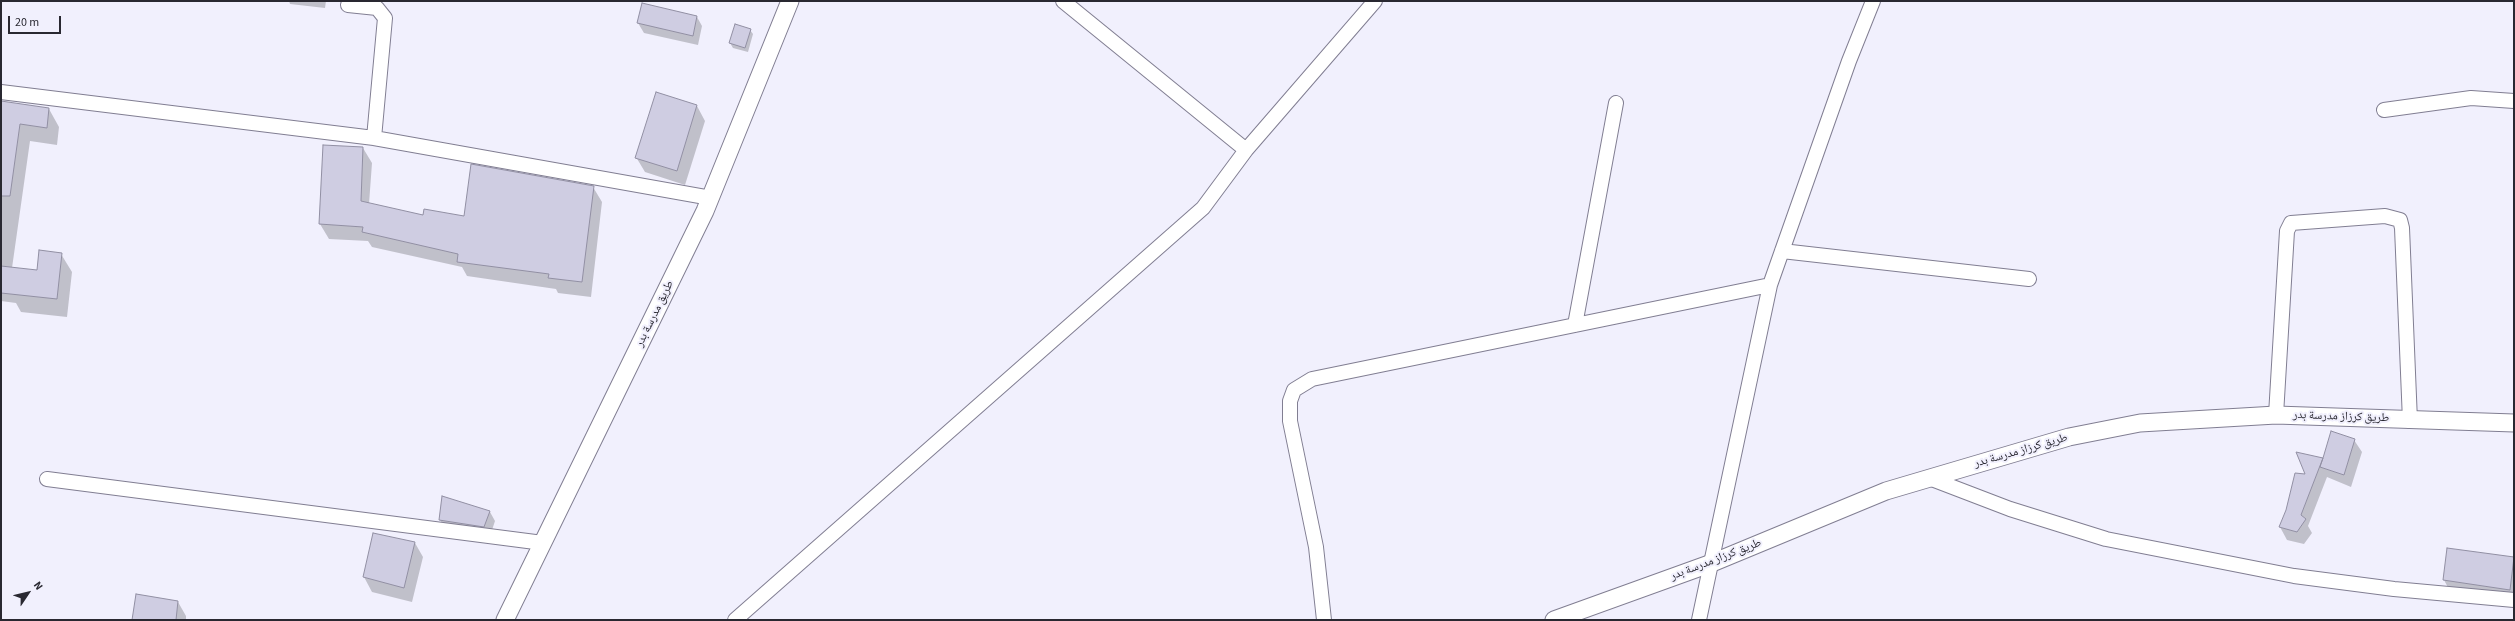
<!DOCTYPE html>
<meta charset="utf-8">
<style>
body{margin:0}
#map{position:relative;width:2515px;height:621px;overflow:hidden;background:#f1f0fd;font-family:"Source Sans 3",sans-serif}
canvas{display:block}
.frame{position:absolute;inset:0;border:2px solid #292831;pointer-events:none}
.north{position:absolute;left:8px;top:573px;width:40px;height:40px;-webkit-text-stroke:3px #f1f0fd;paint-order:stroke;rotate:55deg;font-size:11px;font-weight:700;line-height:16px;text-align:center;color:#292831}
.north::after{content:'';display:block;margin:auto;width:14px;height:18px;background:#292831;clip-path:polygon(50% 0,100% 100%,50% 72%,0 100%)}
.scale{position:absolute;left:8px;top:16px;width:53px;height:18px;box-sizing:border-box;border:2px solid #292831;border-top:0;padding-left:5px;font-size:12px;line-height:14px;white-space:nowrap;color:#292831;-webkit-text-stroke:3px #f1f0fd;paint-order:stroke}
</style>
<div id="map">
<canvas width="2515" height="621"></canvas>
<div class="frame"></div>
<div class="north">N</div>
<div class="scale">20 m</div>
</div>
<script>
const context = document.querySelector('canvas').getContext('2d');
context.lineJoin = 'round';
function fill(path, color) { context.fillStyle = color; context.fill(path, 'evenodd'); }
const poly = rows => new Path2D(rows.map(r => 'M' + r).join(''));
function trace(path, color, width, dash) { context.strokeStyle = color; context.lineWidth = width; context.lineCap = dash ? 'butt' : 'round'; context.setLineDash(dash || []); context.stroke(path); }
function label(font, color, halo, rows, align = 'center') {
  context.font = font + ' "Source Sans 3","Noto Naskh Arabic",sans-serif'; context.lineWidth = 4; context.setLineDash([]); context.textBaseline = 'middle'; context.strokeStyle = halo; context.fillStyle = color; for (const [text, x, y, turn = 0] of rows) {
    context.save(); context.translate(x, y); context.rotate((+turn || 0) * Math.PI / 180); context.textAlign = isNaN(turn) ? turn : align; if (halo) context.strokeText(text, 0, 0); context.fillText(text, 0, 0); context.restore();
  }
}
const shadow = poly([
 [289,1,326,1,325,8,290,4],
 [697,17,702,26,698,45,644,33,638,23],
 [750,30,753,34,748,52,733,48,730,43],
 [1,102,49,109,59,127,57,145,30,141,12,268,38,271,61,254,72,272,67,317,21,312,16,303,1,301],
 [697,106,705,121,685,185,645,172,636,157],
 [324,147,363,148,372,163,369,204,424,216,464,217,593,187,602,202,591,297,558,293,556,289,467,276,462,267,372,247,368,241,329,239,320,224],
 [2354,440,2362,452,2351,487,2327,477,2308,526,2312,533,2304,544,2287,540,2280,527,2306,475,2298,454,2324,459],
 [490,512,495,521,490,536,446,530,440,520],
 [415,543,423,557,412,602,372,592,364,577],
 [2448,550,2514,558,2514,603,2452,595,2444,580],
 [178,602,186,616,186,620,133,620]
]);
const building = poly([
 [642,3,697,16,693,36,637,23,642,3],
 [735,24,751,29,745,48,729,43,735,24],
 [656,92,697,105,677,171,635,158,656,92],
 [1,101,49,108,47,128,20,124,10,196,1,196,1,101],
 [323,145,363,147,361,201,423,215,424,209,464,216,471,164,594,186,582,282,548,278,549,274,457,262,458,254,362,232,363,227,319,224,323,145],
 [39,250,62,253,57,299,1,293,1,266,37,270,39,250],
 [2331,431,2355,439,2344,475,2320,467,2323,458,2301,515,2306,519,2297,532,2279,527,2286,510,2295,473,2305,474,2296,452,2323,458,2331,431],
 [442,496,490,511,484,527,439,520,442,496],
 [373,533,415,542,404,588,363,577,373,533],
 [2447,548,2514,557,2510,590,2443,580,2447,548],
 [136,594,178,601,176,620,132,620,136,594]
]);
const minor = poly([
 [1063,1,1246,150],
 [348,5,377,8,385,18,374,138],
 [1,92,374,138,711,198],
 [2384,110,2471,98,2514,101],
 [1782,251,2029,279],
 [1575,325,1616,103],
 [2276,415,2287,231,2291,223,2385,216,2400,220,2402,228,2410,421],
 [1929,478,2010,509,2106,539,2294,576,2394,589,2514,600],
 [47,479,543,543],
 [735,620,1203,208,1246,150,1375,1],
 [1324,620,1316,547,1290,421,1290,401,1294,390,1312,379,1770,285],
 [1699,620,1770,285,1849,61,1873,1]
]);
const tertiary = poly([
 [505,620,705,211,790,1],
 [1554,620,1712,563,1886,491,2069,437,2140,423,2276,415,2514,423]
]);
const streetNames = [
 ["طريق مدرسة بدر",655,314,-64],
 ["طريق كرزاز مدرسة بدر",2341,417,2],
 ["طريق كرزاز مدرسة بدر",2021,451,-16],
 ["طريق كرزاز مدرسة بدر",1716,560,-21]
];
fill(shadow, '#0003');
fill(building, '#cfcde2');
trace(building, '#918fa3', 1);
trace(minor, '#817e92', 16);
trace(tertiary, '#817e92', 19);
trace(minor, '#fff', 14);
trace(tertiary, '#fff', 17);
label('12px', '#292831', '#f1f0fd', streetNames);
</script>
